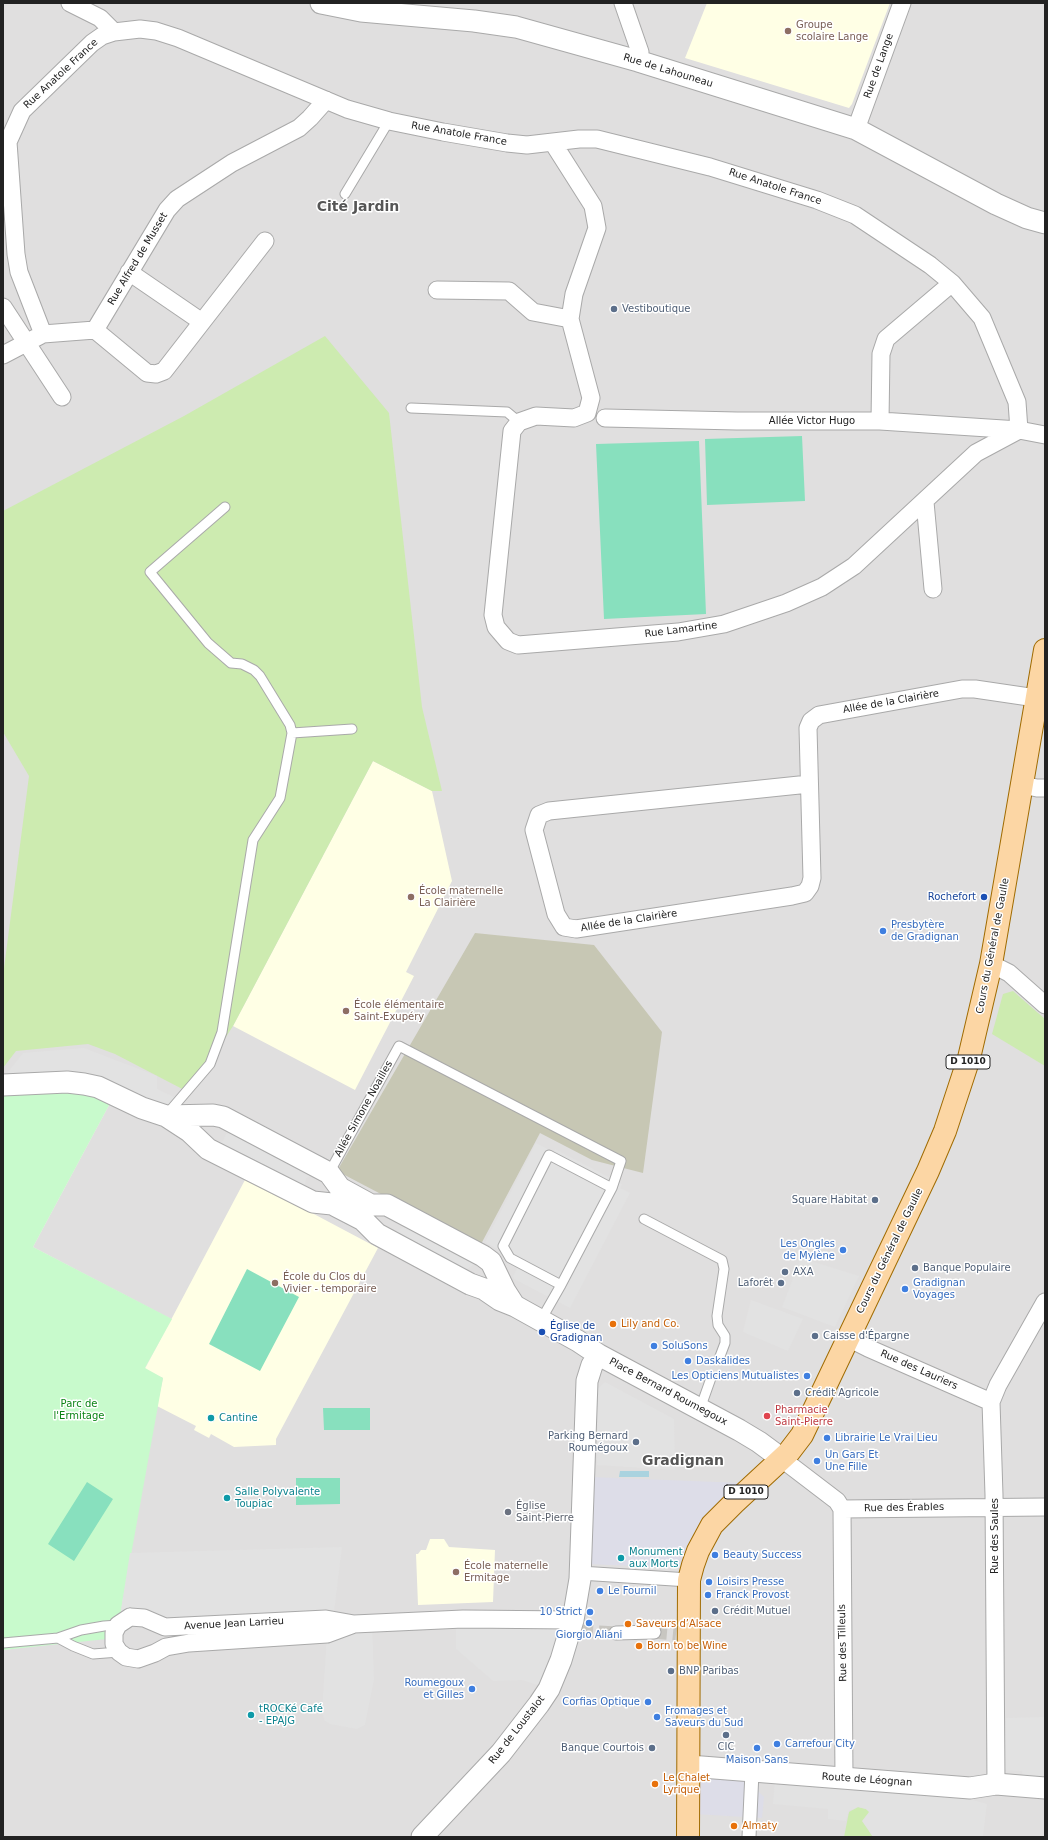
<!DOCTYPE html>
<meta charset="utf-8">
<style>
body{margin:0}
#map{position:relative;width:1048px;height:1840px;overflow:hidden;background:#f2efe9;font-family:"DejaVu Sans",sans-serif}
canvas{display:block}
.frame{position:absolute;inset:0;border:4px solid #222;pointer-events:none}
</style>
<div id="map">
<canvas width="1048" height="1840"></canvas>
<div class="frame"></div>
</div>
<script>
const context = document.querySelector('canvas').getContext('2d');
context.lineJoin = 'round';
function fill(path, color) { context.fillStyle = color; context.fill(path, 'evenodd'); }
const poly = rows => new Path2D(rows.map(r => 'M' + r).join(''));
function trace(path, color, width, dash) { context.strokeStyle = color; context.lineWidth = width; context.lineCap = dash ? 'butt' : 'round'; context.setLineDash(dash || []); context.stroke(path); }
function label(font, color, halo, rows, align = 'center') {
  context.font = font + ' "DejaVu Sans",sans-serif'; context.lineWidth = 3; context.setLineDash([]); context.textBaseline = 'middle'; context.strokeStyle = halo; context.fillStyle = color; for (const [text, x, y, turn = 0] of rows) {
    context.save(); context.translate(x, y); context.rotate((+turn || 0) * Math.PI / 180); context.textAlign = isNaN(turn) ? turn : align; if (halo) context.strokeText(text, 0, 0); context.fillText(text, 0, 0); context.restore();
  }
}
const residential = poly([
 [3,3,1045,3,1045,1837,3,1837,3,1650,116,1637,171,1319,33,1247,115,1094,3,1085]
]);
const education = poly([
 [707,3,890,3,852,104,849,108,685,58],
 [373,761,432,791,452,881,406,972,414,976,355,1090,233,1026],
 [246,1178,378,1248,276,1439,276,1445,234,1447,211,1434,209,1438,194,1430,196,1426,157,1406,163,1378,145,1369],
 [430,1539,444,1539,449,1547,495,1550,493,1602,418,1605,416,1554,418,1554,421,1550,426,1550]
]);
const construction = poly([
 [475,933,594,945,662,1032,643,1173,592,1160,540,1133,480,1246,337,1171]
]);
const grass = poly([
 [325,336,389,413,422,707,442,791,432,791,373,761,233,1026,190,1093,115,1054,88,1044,16,1051,3,1068,3,976,29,776,3,732,3,511,184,416],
 [1013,991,1045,1019,1045,1066,992,1034,1003,994],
 [858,1807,866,1809,870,1812,869,1831,873,1837,844,1837,849,1812]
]);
const park = poly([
 [3,1085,115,1094,33,1247,172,1319,145,1368,163,1378,116,1638,3,1650]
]);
const pitch = poly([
 [802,436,805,501,707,505,705,439],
 [699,441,706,614,604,619,596,444],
 [247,1269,299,1297,260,1371,209,1344],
 [323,1408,370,1408,370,1430,324,1430],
 [296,1478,340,1478,340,1504,296,1505],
 [87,1482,113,1499,74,1561,48,1544]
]);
const parking = poly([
 [84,1048,157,1076,157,1089,174,1097,173,1108,84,1084,3,1078,23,1053],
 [237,1130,318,1173,306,1178,305,1185,294,1189,210,1145,223,1141,226,1134],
 [536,1143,553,1152,555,1149,622,1184,620,1188,630,1193,570,1308,514,1279,513,1276,517,1269,516,1267,508,1263,499,1250,485,1242],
 [413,1223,482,1259,461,1273,390,1234],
 [801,1258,859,1276,835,1327,782,1307],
 [751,1300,803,1319,788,1351,743,1332],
 [605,1382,674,1419,675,1470,597,1465,598,1388],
 [342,1547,333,1620,122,1621,121,1610,130,1553],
 [456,1619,573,1620,549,1689,522,1680,493,1681,456,1649],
 [372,1623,374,1680,365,1725,357,1729,330,1724,325,1721,322,1713,327,1634],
 [1045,1717,1045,1788,1023,1787,1022,1771,1004,1770,1006,1718],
 [775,1779,944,1792,987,1804,983,1837,873,1837,862,1821,869,1812,866,1809,858,1807,849,1811,846,1821,828,1819,828,1809,773,1804]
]);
const plaza = poly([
 [590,1477,743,1483,686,1568,587,1564],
 [699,1776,758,1778,759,1792,764,1797,762,1818,694,1814]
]);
const water = poly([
 [620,1471,649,1471,649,1477,619,1477]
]);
const pedestrianTunnel = poly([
 [580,1631,616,1633],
 [654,1632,676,1634]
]);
const service = poly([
 [345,194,389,121],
 [411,408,507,412,519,422],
 [292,733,352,729],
 [168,1113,210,1064,222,1032,253,840,280,798,292,733,290,725,260,676,254,670,242,664,231,663,208,643,150,572,225,507],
 [329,1173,399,1046,621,1161,612,1188],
 [644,1219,722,1260,724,1269,717,1316,718,1325,725,1336,725,1343,719,1359],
 [541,1320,561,1285,612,1188,549,1155,503,1246,510,1258,561,1285],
 [700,1409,711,1378],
 [58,1638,73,1646,93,1654,119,1652],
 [3,1643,58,1638,81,1630,104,1626,118,1625]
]);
const pedestrian = poly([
 [580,1573,689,1580],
 [616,1633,654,1632],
 [749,1837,752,1772]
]);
const minor = poly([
 [70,3,100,18,114,32],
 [623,3,640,52,638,61],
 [856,129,902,3],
 [553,143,593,206,597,228,574,294,570,319,591,398,587,413,574,418,536,416,519,422,512,431,493,615,496,627,508,641,518,645,678,632,724,624,786,603,822,587,854,566,976,453,1019,430],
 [437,290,509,291,533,312,570,319],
 [3,307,62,397],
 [202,322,265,241],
 [95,330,147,373,156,374,164,371,202,322,129,272],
 [43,334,19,272,16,254,8,142,22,111,92,43,102,36,114,32,140,29,156,31,178,38,347,109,389,121,443,132,507,143,527,145,579,139,597,139,710,167,817,200,855,215,930,265,952,283,982,318,1017,402,1019,430,1045,435],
 [3,355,43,334,95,330,167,210,177,199,232,163,299,128,310,118,326,100],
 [605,418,737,421,880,421,1019,430],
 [880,421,881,354,886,339,952,283],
 [925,502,933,589],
 [809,784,549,811,539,815,534,830,556,914,564,927,576,929,792,896,805,893,810,886,812,878,808,728,811,721,819,715,962,689,975,689,1036,698],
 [1022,785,1037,788,1045,788],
 [991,964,1009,973,1045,1005],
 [849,1335,856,1342,868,1348,991,1402],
 [782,1459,837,1501,842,1509],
 [842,1509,844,1778],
 [842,1509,1045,1507],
 [130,1617,144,1618,165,1627,326,1619,354,1624,327,1634,189,1643,166,1647,155,1653,138,1659,126,1657,119,1652,114,1644,114,1633,118,1625,130,1617],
 [354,1624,463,1619,573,1620],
 [996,1784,994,1495,991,1402,998,1385,1045,1302]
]);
const tertiary = poly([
 [321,3,361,11,474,21,516,27,638,61,856,129,996,204,1027,218,1045,223],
 [3,1085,67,1082,84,1084,98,1087,142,1108,166,1116,213,1115,223,1117,329,1173,340,1188,371,1205,387,1205,483,1256,491,1262,505,1291,514,1305],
 [166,1116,189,1131,208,1149,313,1202,332,1204,363,1220,377,1234,470,1284,484,1289,500,1300,515,1306,578,1341,599,1355,739,1430,759,1442,782,1459],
 [689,1766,970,1788,996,1784,1045,1788],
 [422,1837,501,1753,539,1704,549,1689,561,1660,573,1620,580,1579,587,1381,592,1365,599,1355]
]);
const primary = poly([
 [688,1837,689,1580,693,1565,698,1551,712,1525,734,1503,789,1452,802,1435,928,1171,945,1131,969,1058,991,964,1045,650]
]);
const markers = [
 [788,31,4,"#8d6e63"],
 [614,309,4,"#5c6f8a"],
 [411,897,4,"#8d6e63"],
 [984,897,4,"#1a4fb4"],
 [883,931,4,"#3f7fe0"],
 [346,1011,4,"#8d6e63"],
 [875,1200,4,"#5c6f8a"],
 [843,1250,4,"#3f7fe0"],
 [915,1268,4,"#5c6f8a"],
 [785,1272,4,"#5c6f8a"],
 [275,1283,4,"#8d6e63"],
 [781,1283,4,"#5c6f8a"],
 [905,1289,4,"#3f7fe0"],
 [613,1324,4,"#e8710a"],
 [542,1332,4,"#1a4fb4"],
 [815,1336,4,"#5c6f8a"],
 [654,1346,4,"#3f7fe0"],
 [688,1361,4,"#3f7fe0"],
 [807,1376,4,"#3f7fe0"],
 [797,1393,4,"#5c6f8a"],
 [767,1416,4,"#e0444e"],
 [211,1418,4,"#0f9aa8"],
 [827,1438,4,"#3f7fe0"],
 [636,1442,4,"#5c6f8a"],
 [817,1461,4,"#3f7fe0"],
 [227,1498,4,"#0f9aa8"],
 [508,1512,4,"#6b7280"],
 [715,1555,4,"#3f7fe0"],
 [621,1558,4,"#0f9aa8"],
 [456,1572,4,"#8d6e63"],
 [709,1582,4,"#3f7fe0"],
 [600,1591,4,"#3f7fe0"],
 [708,1595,4,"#3f7fe0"],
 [715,1611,4,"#5c6f8a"],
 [590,1612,4,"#3f7fe0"],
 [589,1623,4,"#3f7fe0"],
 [628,1624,4,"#e8710a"],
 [639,1646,4,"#e8710a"],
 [671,1671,4,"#5c6f8a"],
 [472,1689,4,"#3f7fe0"],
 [648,1702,4,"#3f7fe0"],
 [251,1715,4,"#0f9aa8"],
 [657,1717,4,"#3f7fe0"],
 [726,1735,4,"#5c6f8a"],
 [777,1744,4,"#3f7fe0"],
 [652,1748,4,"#5c6f8a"],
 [757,1748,4,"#3f7fe0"],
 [655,1784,4,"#e8710a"],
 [734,1826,4,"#e8710a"]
];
const shields = [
 [968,1062,44],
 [746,1492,44]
];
const shieldNames = [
 ["D 1010",968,1062],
 ["D 1010",746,1492]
];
const educationNames = [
 ["Groupe",796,25],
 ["scolaire Lange",796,37],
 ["École maternelle",419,891],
 ["La Clairière",419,903],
 ["École élémentaire",354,1005],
 ["Saint-Exupéry",354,1017],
 ["École du Clos du",283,1277],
 ["Vivier - temporaire",283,1289],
 ["École maternelle",464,1566],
 ["Ermitage",464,1578]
];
const streetNames = [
 ["Rue de Lange",879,66,-70],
 ["Rue de Lahouneau",668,71,17],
 ["Rue Anatole France",61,74,-43],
 ["Rue Anatole France",459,134,10],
 ["Rue Anatole France",775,187,18],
 ["Rue Alfred de Musset",138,259,-59],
 ["Allée Victor Hugo",812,421],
 ["Rue Lamartine",681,630,-7],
 ["Allée de la Clairière",891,702,-10],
 ["Allée de la Clairière",629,921,-9],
 ["Cours du Général de Gaulle",993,946,-79],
 ["Allée Simone Noailles",364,1109,-61],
 ["Cours du Général de Gaulle",890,1251,-64],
 ["Rue des Lauriers",919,1370,24],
 ["Place Bernard Roumegoux",668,1392,28],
 ["Rue des Érables",904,1508,-1],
 ["Rue des Saules",995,1536,-90],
 ["Avenue Jean Larrieu",234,1624,-3],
 ["Rue des Tilleuls",843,1643,-91],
 ["Rue de Loustalot",517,1730,-52],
 ["Route de Léognan",867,1780,4]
];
const serviceNames = [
 ["Vestiboutique",622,309],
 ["Square Habitat",867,1200,"right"],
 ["Banque Populaire",923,1268],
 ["AXA",793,1272],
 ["Laforêt",773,1283,"right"],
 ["Caisse d'Épargne",823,1336],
 ["Crédit Agricole",805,1393],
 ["Parking Bernard",628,1436,"right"],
 ["Roumégoux",628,1448,"right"],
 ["Crédit Mutuel",723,1611],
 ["BNP Paribas",679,1671],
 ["CIC",726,1747,"center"],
 ["Banque Courtois",644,1748,"right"]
];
const transitNames = [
 ["Rochefort",976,897],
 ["Église de",550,1326,"left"],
 ["Gradignan",550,1338,"left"]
];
const shopNames = [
 ["Presbytère",891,925],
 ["de Gradignan",891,937],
 ["Les Ongles",835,1244,"right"],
 ["de Mylène",835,1256,"right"],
 ["Gradignan",913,1283],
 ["Voyages",913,1295],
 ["SoluSons",662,1346],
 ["Daskalides",696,1361],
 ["Les Opticiens Mutualistes",799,1376,"right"],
 ["Librairie Le Vrai Lieu",835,1438],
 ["Un Gars Et",825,1455],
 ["Une Fille",825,1467],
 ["Beauty Success",723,1555],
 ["Loisirs Presse",717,1582],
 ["Le Fournil",608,1591],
 ["Franck Provost",716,1595],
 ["10 Strict",582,1612,"right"],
 ["Giorgio Aliani",589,1635,"center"],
 ["Roumegoux",464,1683,"right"],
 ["et Gilles",464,1695,"right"],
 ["Corfias Optique",640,1702,"right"],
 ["Fromages et",665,1711],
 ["Saveurs du Sud",665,1723],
 ["Carrefour City",785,1744],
 ["Maison Sans",757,1760,"center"]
];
const foodNames = [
 ["Lily and Co.",621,1324],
 ["Saveurs d’Alsace",636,1624],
 ["Born to be Wine",647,1646],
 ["Le Chalet",663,1778],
 ["Lyrique",663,1790],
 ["Almaty",742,1826]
];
const parkNames = [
 ["Parc de",79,1404],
 ["l'Ermitage",79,1416]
];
const healthNames = [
 ["Pharmacie",775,1410],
 ["Saint-Pierre",775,1422]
];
const cultureNames = [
 ["Cantine",219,1418],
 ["Salle Polyvalente",235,1492],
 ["Toupiac",235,1504],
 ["Monument",629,1552],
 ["aux Morts",629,1564],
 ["tROCKé Café",259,1709],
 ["- EPAJG",259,1721]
];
const worshipNames = [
 ["Église",516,1506],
 ["Saint-Pierre",516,1518]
];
const districtNames = [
 ["Cité Jardin",358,207],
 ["Gradignan",683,1461]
];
fill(residential, '#e0dfdf');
fill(education, '#ffffe5');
fill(construction, '#c7c7b4');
fill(grass, '#cdebb0');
fill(park, '#c8facc');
fill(pitch, '#88e0be');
fill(parking, '#e2e2e2');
fill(plaza, '#dddde8');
fill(water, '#aad3df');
trace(pedestrianTunnel, '#c8c6c1', 13, [13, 6]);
trace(service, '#a9a9a9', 11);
trace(pedestrian, '#a9a9a9', 15);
trace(minor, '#a9a9a9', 19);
trace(tertiary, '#a9a9a9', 23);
trace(primary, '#a06b00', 24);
trace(service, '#fff', 9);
trace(pedestrian, '#fff', 13);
trace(minor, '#fff', 17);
trace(tertiary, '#fff', 21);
trace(primary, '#fcd6a4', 22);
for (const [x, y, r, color] of markers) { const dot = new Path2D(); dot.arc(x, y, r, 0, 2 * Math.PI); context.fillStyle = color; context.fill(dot); trace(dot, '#fff', 1.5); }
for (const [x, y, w] of shields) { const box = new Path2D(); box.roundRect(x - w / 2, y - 7, w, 14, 3); context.fillStyle = '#fff'; context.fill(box); trace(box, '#222', 1); }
label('bold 9px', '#222', null, shieldNames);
label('10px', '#785e54', '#fff', educationNames, 'left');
label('10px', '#222', '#fff', streetNames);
label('10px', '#4e5e75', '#fff', serviceNames, 'left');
label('10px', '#164399', '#fff', transitNames, 'right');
label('10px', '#366cbe', '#fff', shopNames, 'left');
label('10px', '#c56008', '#fff', foodNames, 'left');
label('10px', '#0c8416', '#fff', parkNames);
label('10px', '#be3a42', '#fff', healthNames, 'left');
label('10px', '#0d838f', '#fff', cultureNames, 'left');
label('10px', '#5b616d', '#fff', worshipNames, 'left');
label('bold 14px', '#555', '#fff', districtNames);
</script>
